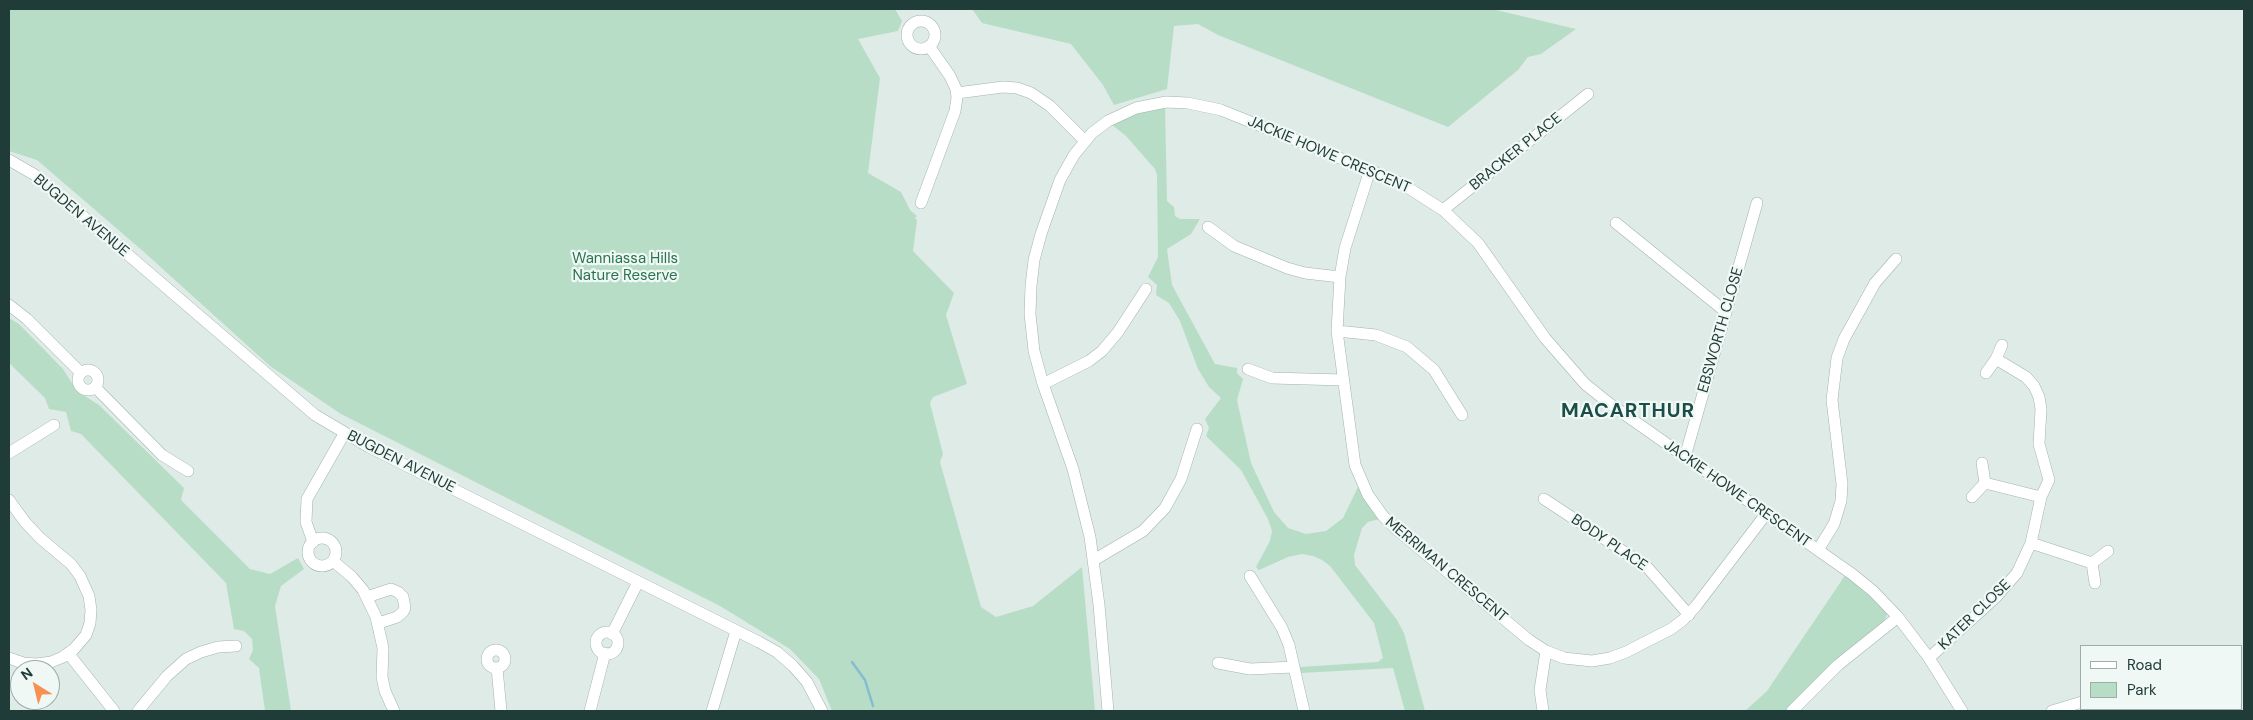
<!DOCTYPE html>
<style>
body{margin:0}
#map{position:relative;width:2253px;height:720px;overflow:hidden;background:#dfebe7;font-family:"DM Sans",sans-serif}
canvas{display:block}
.frame{position:absolute;inset:0;border:10px solid #203c38;pointer-events:none}
.legend{position:absolute;left:2080px;top:645px;width:162px;height:65px;box-sizing:border-box;background:#f0f8f5;border:1px solid #9dada9;margin:0;padding:6px 9px;list-style:none;font-size:15px;color:#203c38}
.legend li{display:flex;align-items:center;gap:10px;height:25px}
.legend b{width:25px;border:1px solid #9dada9}
.north{position:absolute;left:10px;top:660px;width:50px;height:50px;box-sizing:border-box;background:#f0f8f5;border:1px solid #9dada9;border-radius:50%;rotate:324deg;font-size:14px;font-weight:700;line-height:20px;text-align:center;color:#203c38}
.north::after{content:'';display:block;margin:auto;width:18px;height:22px;background:#f69152;clip-path:polygon(50% 0,100% 100%,50% 72%,0 100%)}
</style>
<div id="map">
<canvas width="2253" height="720"></canvas>
<div class="frame"></div>
<ul class="legend">
<li><b style="height:6px;background:#fff"></b>Road</li>
<li><b style="height:14px;background:#b7ddc7"></b>Park</li>
</ul>
<div class="north">N</div>
</div>
<script>
const context = document.querySelector('canvas').getContext('2d');
context.lineJoin = 'round';
function fill(path, color) { context.fillStyle = color; context.fill(path, 'evenodd'); }
const poly = rows => new Path2D(rows.map(r => 'M' + r).join(''));
function trace(path, color, width, dash) { context.strokeStyle = color; context.lineWidth = width; context.lineCap = dash ? 'butt' : 'round'; context.setLineDash(dash || []); context.stroke(path); }
function label(font, color, halo, rows, align = 'center') {
  context.font = font + ' "DM Sans",sans-serif'; context.lineWidth = 4.5; context.setLineDash([]); context.textBaseline = 'middle'; context.strokeStyle = halo; context.fillStyle = color; for (const [text, x, y, turn = 0] of rows) {
    context.save(); context.translate(x, y); context.rotate((+turn || 0) * Math.PI / 180); context.textAlign = isNaN(turn) ? turn : align; if (halo) context.strokeText(text, 0, 0); context.fillText(text, 0, 0); context.restore();
  }
}
const green = poly([
 [9,9,895,9,902,21,898,31,858,39,880,78,868,173,901,192,910,210,917,216,915,218,917,220,913,251,954,293,946,315,967,384,933,397,930,403,943,454,940,462,981,607,996,617,1033,606,1082,567,1095,711,832,711,819,679,790,649,720,606,341,414,270,366,144,252,37,160,9,151],
 [972,9,1492,9,1576,29,1541,54,1528,57,1518,70,1448,127,1218,35,1198,24,1174,26,1167,89,1114,105,1103,85,1071,44,982,23],
 [1165,106,1167,201,1174,207,1175,216,1180,219,1200,219,1191,234,1167,249,1172,285,1215,364,1237,368,1237,373,1243,379,1237,400,1251,463,1274,512,1288,528,1306,534,1326,531,1343,518,1358,487,1380,519,1368,522,1362,528,1354,555,1355,565,1397,620,1404,633,1425,711,1405,711,1393,668,1301,673,1300,667,1378,662,1383,658,1374,623,1330,566,1322,560,1313,556,1302,554,1288,557,1259,570,1256,567,1270,541,1272,531,1268,519,1241,470,1206,436,1209,428,1205,419,1221,398,1209,387,1198,369,1180,321,1169,303,1156,295,1157,285,1148,277,1158,257,1157,175,1155,169,1126,136,1111,124,1139,111],
 [9,318,19,324,63,369,77,391,99,405,184,488,181,500,250,569,270,574,298,558,304,569,281,586,275,606,291,711,265,711,259,668,249,659,253,650,252,639,244,631,234,629,226,583,81,434,71,431,66,412,49,409,45,398,9,363],
 [1846,574,1885,610,1887,614,1884,623,1810,686,1787,711,1745,711,1767,691]
]);
const stream = poly([
 [852,662,865,680,873,706]
]);
const minor = poly([
 '907 35a14 14 0 1 1 28 0a14 14 0 1 1-28 0Z',
 [957,93,1003,87,1017,88,1031,93,1050,106,1085,141],
 [9,160,35,175,315,415,369,447,759,642,777,652,793,666,807,682,822,711],
 [1370,170,1345,248,1340,277,1337,331,1355,465,1368,495,1383,516,1396,529,1529,640,1546,651,1564,658,1592,661,1610,658,1626,652,1671,629,1683,620,1696,606,1766,514],
 [921,203,955,111,957,98,956,89,950,76,929,46],
 [1443,210,1588,94],
 [1616,223,1726,312],
 [1208,227,1234,246,1287,268,1305,273,1340,277],
 [9,305,27,319,81,373],
 [1337,331,1376,335,1407,347,1434,370,1462,415],
 [1248,369,1272,378,1343,380],
 '78 380a10 10 0 1 1 20 0a10 10 0 1 1-20 0Z',
 [1986,373,1996,359,2002,345],
 [1043,384,1089,361,1102,351,1118,332,1146,289],
 [95,387,162,455,188,471],
 [9,453,54,425],
 [1685,457,1757,203],
 [1985,483,2041,497],
 [1972,497,1985,483,1982,463],
 [1544,499,1647,567,1689,615],
 [9,500,25,522,40,538,71,564,80,576,89,596,91,610,90,623,86,635,74,649,63,657,51,662,37,664,23,663,9,658],
 '308 552a14 14 0 1 1 28 0a14 14 0 1 1-28 0Z',
 [313,542,306,522,307,499,344,434],
 [2031,543,2092,563],
 [1818,550,1834,524,1841,501,1842,484,1832,400,1837,358,1844,339,1875,283,1896,259],
 [1094,560,1143,531,1165,508,1181,479,1197,429],
 [333,561,352,577,363,590,376,617,383,648,382,677,385,691,394,711],
 [1250,576,1282,628,1289,645,1304,711],
 [2095,583,2092,563,2108,551],
 [367,597,391,589,398,592,403,597,405,608,403,612,397,617,379,623],
 '596 643a11 11 0 1 1 22 0a11 11 0 1 1-22 0Z',
 [612,634,638,582],
 '487 659a9 9 0 1 1 18 0a9 9 0 1 1-18 0Z',
 [68,653,114,711],
 [1929,658,1996,597,2017,573,2031,543,2041,497,2049,480,2039,444,2041,409,2039,397,2034,386,2026,377,1996,359],
 [1218,663,1250,669,1294,667],
 [497,668,501,711],
 [138,711,167,676,186,659,201,652,218,647,236,646],
 [590,711,605,653],
 [712,711,736,631],
 [1108,711,1099,605,1090,537,1073,469,1043,384,1034,351,1030,314,1031,286,1034,260,1041,234,1060,180,1074,155,1092,133,1108,121,1136,108,1166,102,1188,103,1221,110,1399,182,1443,210,1478,243,1545,338,1585,384,1610,404,1852,574,1873,591,1898,617,1929,658,1962,711],
 [1543,711,1540,690,1546,651],
 [1792,711,1838,665,1898,617],
 [2052,711,2082,702]
]);
const streetNames = [
 ["BRACKER PLACE",1516,152,-39],
 ["JACKIE HOWE CRESCENT",1329,155,23],
 ["BUGDEN AVENUE",81,216,40],
 ["EBSWORTH CLOSE",1721,330,-74],
 ["BUGDEN AVENUE",401,462,27],
 ["JACKIE HOWE CRESCENT",1737,494,35],
 ["BODY PLACE",1609,543,34],
 ["MERRIMAN CRESCENT",1446,570,40],
 ["KATER CLOSE",1975,615,-44]
];
const parkNames = [
 ["Wanniassa Hills",625,259],
 ["Nature Reserve",625,276]
];
const districtNames = [
 ["MACARTHUR",1628,412]
];
fill(green, '#b7ddc7');
trace(stream, '#85bcd2', 2.5);
trace(minor, '#a2b3af', 12);
trace(minor, '#fff', 11);
label('15px', '#203c38', '#f0f8f5', streetNames);
label('15px', '#297350', '#f0f8f5', parkNames);
context.letterSpacing = '1px';
label('bold 20px', '#1b4e49', '#f0f8f5', districtNames);
context.letterSpacing = '0px';
</script>
